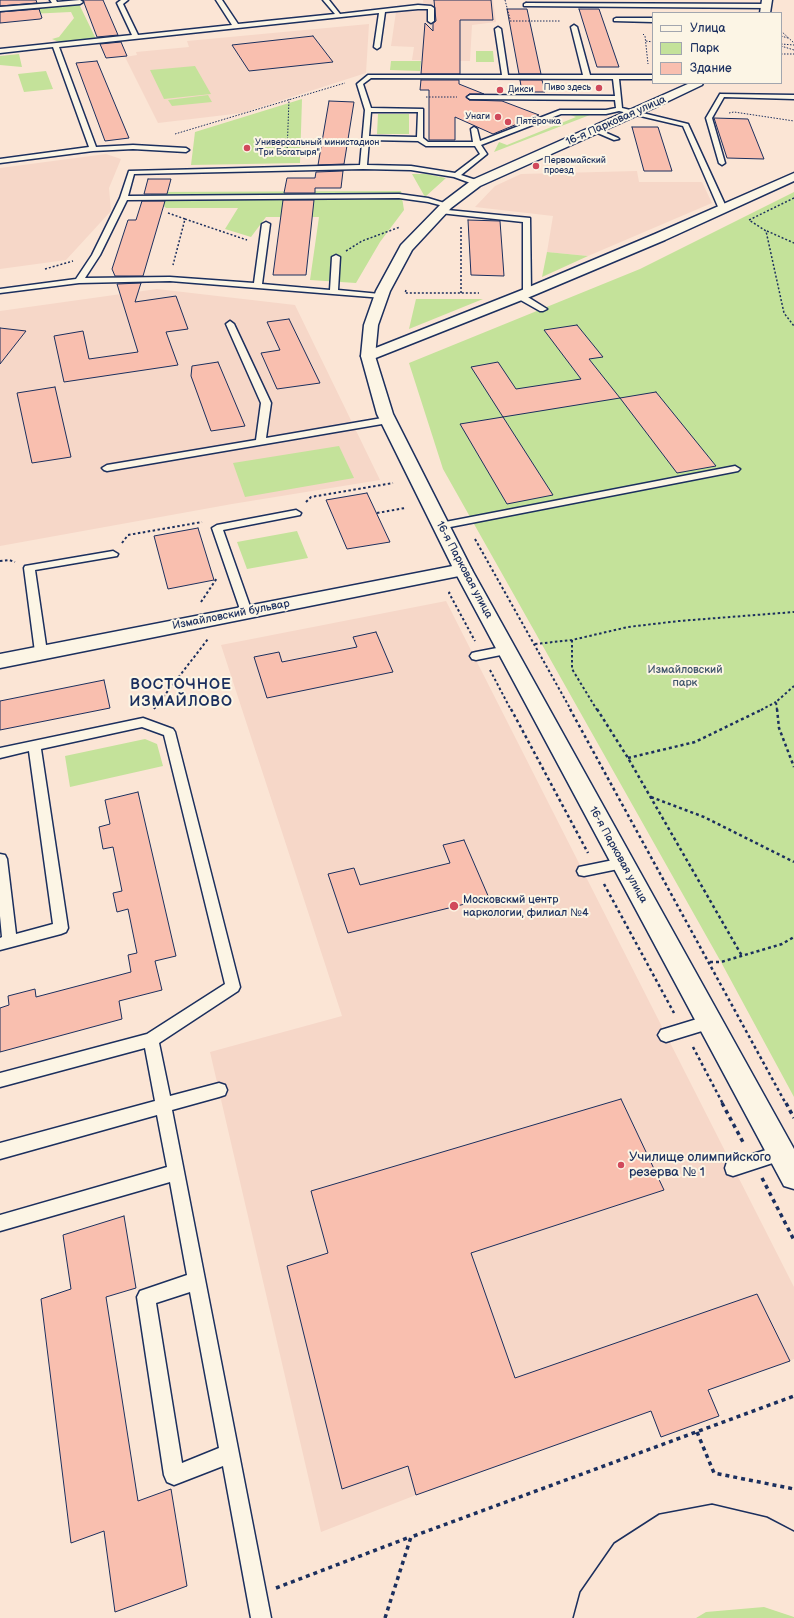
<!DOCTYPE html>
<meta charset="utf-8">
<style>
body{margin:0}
#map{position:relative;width:794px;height:1618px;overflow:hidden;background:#fbe5d5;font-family:"Balsamiq Sans",sans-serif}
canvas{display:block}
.legend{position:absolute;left:652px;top:12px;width:130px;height:72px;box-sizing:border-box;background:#fcf5e5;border:1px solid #a2a6af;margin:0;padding:5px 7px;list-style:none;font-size:12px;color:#1b2f5e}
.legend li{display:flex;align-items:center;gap:8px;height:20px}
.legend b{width:20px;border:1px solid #a2a6af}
</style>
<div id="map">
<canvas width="794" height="1618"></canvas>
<ul class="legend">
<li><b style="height:5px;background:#fcf5e5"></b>Улица</li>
<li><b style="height:11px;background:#c4e29a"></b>Парк</li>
<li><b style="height:11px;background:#f9bfaf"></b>Здание</li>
</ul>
</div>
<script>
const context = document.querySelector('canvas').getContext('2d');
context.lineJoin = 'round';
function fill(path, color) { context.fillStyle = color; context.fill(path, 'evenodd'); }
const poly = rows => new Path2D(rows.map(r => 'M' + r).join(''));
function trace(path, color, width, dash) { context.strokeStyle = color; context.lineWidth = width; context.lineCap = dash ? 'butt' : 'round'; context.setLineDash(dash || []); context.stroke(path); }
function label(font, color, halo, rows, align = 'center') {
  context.font = font + ' "Balsamiq Sans",sans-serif'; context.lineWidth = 4; context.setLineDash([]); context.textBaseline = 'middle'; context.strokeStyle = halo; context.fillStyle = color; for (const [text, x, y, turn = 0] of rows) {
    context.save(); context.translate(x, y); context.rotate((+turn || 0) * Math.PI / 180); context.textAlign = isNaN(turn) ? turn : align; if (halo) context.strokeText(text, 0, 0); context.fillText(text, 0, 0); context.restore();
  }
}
const built = poly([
 [423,0,493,0,496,22,472,25,470,61,412,60,414,47,391,46,396,12,424,9],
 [369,24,366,73,242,113,158,123,125,57,137,55,136,52,189,47,187,41],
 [106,154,121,159,109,188,111,211,66,260,0,269,0,168],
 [637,171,639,182,702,182,712,203,588,256,547,252,553,216,475,207,495,186,521,174],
 [157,289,295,305,380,480,232,504,0,546,0,311],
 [446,601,794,1287,794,1359,708,1390,719,1416,661,1437,650,1411,416,1495,321,1532,210,1052,342,1016,221,645]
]);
const green = poly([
 [47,2,51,6,79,4,96,39,59,42,52,39,59,37,74,18,71,12,29,14,30,7,0,13,0,6],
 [476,51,493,51,494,62,476,62],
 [19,54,22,67,0,65,0,56],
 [391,61,421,61,420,71,390,70],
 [195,66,211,94,164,99,150,70],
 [46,71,53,89,24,92,18,74],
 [208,95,212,102,172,106,168,100],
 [302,99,300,163,191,165,195,132],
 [575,113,595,113,494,152,499,142,507,145,576,117,568,114],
 [378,114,409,114,409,134,377,134],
 [412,174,426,174,446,178,425,197],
 [401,191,404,210,380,242,356,283,310,280,319,217,266,217,251,237,225,229,238,208,166,208,148,192],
 [794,192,794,1097,721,962,443,469,409,363,640,269],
 [547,252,588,256,542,277],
 [416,299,483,299,409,329],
 [339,446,354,478,245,497,233,463],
 [297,531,308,558,247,569,237,542],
 [145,739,157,744,163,766,70,787,65,756],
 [764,1607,794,1617,794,1618,696,1618,706,1612]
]);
const building = poly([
 [0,0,36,0,37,3,0,6,0,0],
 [83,0,103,0,118,35,97,37,83,0],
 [434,0,491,0,493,20,460,20,460,74,421,74,425,23,433,31,433,23,436,21,434,0],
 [39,9,42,18,40,19,0,23,0,12,39,9],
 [507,9,527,9,541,74,519,74,507,9],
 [579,9,599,9,619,67,597,67,579,9],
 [313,36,333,62,249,71,232,45,313,36],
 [121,42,127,56,106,58,100,44,121,42],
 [97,61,129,138,105,141,76,63,97,61],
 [421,80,459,80,459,84,484,94,469,94,466,97,469,100,502,101,539,115,493,134,455,117,455,140,429,140,429,90,420,90,421,80],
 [520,80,542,80,545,92,522,92,520,80],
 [329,101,354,102,344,164,318,165,329,101],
 [714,118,748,119,764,159,727,158,714,118],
 [632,127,658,127,672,171,644,171,632,127],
 [343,171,341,188,315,188,315,193,284,193,287,178,315,178,316,172,343,171],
 [148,179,171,179,167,194,144,194,148,179],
 [283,200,314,200,306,275,273,275,283,200],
 [142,201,165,201,143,276,115,276,112,269,128,220,136,220,142,201],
 [468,220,500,221,504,276,471,275,468,220],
 [141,283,135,302,176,296,188,329,166,332,178,365,64,382,54,336,83,331,89,359,138,352,117,284,141,283],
 [289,319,320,383,277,389,261,353,280,350,267,322,289,319],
 [577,325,603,357,589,359,620,398,503,417,471,367,498,362,516,389,581,379,544,330,577,325],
 [0,328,26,331,0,364,0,328],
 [218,362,245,426,211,431,191,376,192,366,218,362],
 [55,387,71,457,32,463,17,393,55,387],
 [656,392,716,466,677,473,620,398,656,392],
 [503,417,553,495,507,504,460,424,503,417],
 [367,493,390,542,347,549,326,500,367,493],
 [198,528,214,580,168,589,154,536,198,528],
 [376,632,393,672,267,698,254,657,279,652,282,662,357,647,353,637,376,632],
 [104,680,110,708,0,730,0,701,104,680],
 [138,792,176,956,155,961,162,990,119,1001,122,1019,0,1052,0,1008,9,1005,8,996,35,989,36,997,131,972,128,955,137,953,128,909,117,912,113,893,122,891,113,847,103,849,99,827,110,824,105,800,138,792],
 [464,840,489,898,348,933,328,874,354,868,360,885,450,863,443,845,464,840],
 [621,1099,664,1190,471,1253,515,1378,757,1294,790,1361,708,1390,719,1416,661,1437,651,1411,416,1495,408,1466,342,1489,287,1266,328,1253,311,1191,621,1099],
 [124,1216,136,1288,106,1297,138,1501,171,1489,187,1586,115,1612,104,1531,71,1543,41,1299,71,1289,63,1235,124,1216]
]);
const pathFar4 = poly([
 [505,0,510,19],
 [510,21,560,21],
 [781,31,794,43],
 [643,34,645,36,648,64],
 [781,36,788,38],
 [646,41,653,42],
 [781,44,794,45],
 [781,46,794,50],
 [781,54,794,54],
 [426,97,457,97],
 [729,113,734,112,794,121],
 [175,134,345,83],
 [287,154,289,99]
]);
const pathFar3 = poly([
 [794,198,749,220,766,231,784,313,794,326],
 [168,213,185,219,173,265],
 [185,219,247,240],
 [461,227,461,293],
 [767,231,794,243],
 [346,251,362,241,400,227],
 [45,269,73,261],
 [406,290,405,293,479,293]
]);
const pathFar2 = poly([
 [306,502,311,497,393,483],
 [377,513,405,508],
 [475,539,571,710],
 [122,543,128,535,202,522],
 [0,561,9,560,15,562],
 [450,592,449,593,475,641],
 [201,602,217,578],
 [572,640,572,669,597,710],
 [535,644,572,640,628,627,679,621,794,612],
 [490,670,511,710],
 [154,709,208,639],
 [761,710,776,702],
 [777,710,776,702,794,686]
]);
const pathFar1 = poly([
 [511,709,588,853],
 [570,709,786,1104],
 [597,709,628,758,742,956],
 [777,709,779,728,794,767],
 [628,758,695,742,763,709],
 [651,797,704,817,794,862],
 [604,884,674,1013],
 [710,962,721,962,782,944,794,937],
 [693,1047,723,1104]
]);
const path = poly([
 [722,1103,744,1144],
 [786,1103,794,1118],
 [762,1178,794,1240],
 [697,1432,714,1473,794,1489],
 [276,1588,410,1537],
 [385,1618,411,1537,794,1396]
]);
const service = poly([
 [50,0,56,0,57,2,80,0,83,2,80,4,0,11,0,7,52,3,50,0],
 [121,0,128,0,123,4,138,35,232,25,216,0,222,0,238,24,335,14,323,0,329,0,340,14,418,5,431,6,434,8,434,21,431,23,428,21,428,9,418,9,385,12,380,47,377,49,374,47,379,13,59,47,96,147,133,145,186,148,189,150,186,152,133,149,93,151,0,163,0,159,89,147,53,47,0,53,0,49,132,35,117,3,121,0],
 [526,3,767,4,770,6,767,8,524,6,524,4,526,3],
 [616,18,653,18,653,22,614,21,614,19,616,18],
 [574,25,577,27,590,75,653,75,653,79,619,79,622,108,688,124,727,209,726,211,723,211,719,209,683,126,619,111,606,114,561,114,481,145,487,154,461,175,479,181,479,185,476,185,454,177,411,170,363,169,134,174,128,196,399,194,428,198,451,205,447,207,428,202,399,198,127,200,100,255,85,278,170,277,254,283,262,224,266,222,270,224,262,284,330,290,332,257,336,255,340,257,338,290,380,294,384,296,383,298,170,281,79,283,0,293,0,289,76,279,92,255,120,198,129,171,360,165,365,110,357,84,368,75,502,75,495,29,498,27,501,29,508,75,583,75,571,27,574,25],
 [371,78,613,79,615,96,470,95,467,97,470,99,615,100,616,108,606,110,560,110,480,141,477,129,474,127,471,129,473,142,428,142,423,138,423,109,371,108,363,84,371,78],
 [371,112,418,112,417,137,369,136,371,112],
 [369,140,418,141,426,146,475,146,480,154,455,173,411,166,367,165,369,140],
 [720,94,794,95,794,99,724,97,712,118,725,163,722,165,719,163,706,118,720,94],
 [595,128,618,138,619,139,614,140,593,131,592,130,595,128],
 [437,209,530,218,531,293,530,295,524,295,523,293,523,222,440,213,437,213,437,209],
 [517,294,523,294,547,309,543,311,540,311,517,298,517,294],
 [230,321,234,324,271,403,266,438,388,417,393,420,388,423,107,471,104,470,102,468,107,465,256,440,261,403,226,324,230,321],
 [735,466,740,469,738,471,440,529,435,526,440,523,735,466],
 [296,510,301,513,300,515,223,530,252,612,250,615,246,616,242,615,212,528,217,525,296,510],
 [113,551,118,554,117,556,35,570,47,652,45,655,37,655,35,652,24,568,25,566,113,551],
 [507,646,511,647,513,650,511,653,476,660,472,659,470,656,472,653,476,652,507,646],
 [143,718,173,729,175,732,240,987,238,991,159,1043,170,1096,219,1083,225,1085,227,1090,225,1095,219,1097,172,1110,271,1618,251,1618,223,1466,174,1485,167,1482,164,1475,137,1297,140,1291,187,1275,170,1182,0,1231,0,1215,167,1167,157,1115,0,1159,0,1143,155,1101,145,1048,0,1087,0,1073,147,1034,225,984,164,735,142,727,41,749,68,928,66,932,61,934,0,950,0,938,2,937,0,916,0,854,5,855,7,859,16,934,53,924,29,751,0,758,0,748,143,718],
 [190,1292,219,1448,182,1463,156,1303,190,1292],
 [623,858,628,859,630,863,628,867,584,876,579,875,577,871,579,867,584,866,623,858],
 [710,1015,715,1017,717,1022,715,1027,666,1042,661,1040,658,1035,661,1030,710,1015],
 [782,1145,788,1148,790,1153,788,1158,733,1176,727,1174,725,1168,727,1162,782,1145]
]);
const minor = poly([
 [794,173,794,181,665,240,532,296,373,359,368,360,363,359,361,356,363,353,522,290,655,234,794,173]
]);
const tertiary = poly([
 [463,564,469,566,472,570,469,574,0,668,0,654,463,564]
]);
const secondary = poly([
 [762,0,772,0,770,13,760,13,762,0],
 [690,83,703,83,702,85,656,107,480,186,451,208,412,250,390,291,378,325,375,356,393,414,472,570,794,1149,794,1189,784,1186,454,570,377,414,361,356,364,325,376,291,401,245,443,202,472,180,690,83]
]);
const tram = poly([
 [573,1618,580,1592,614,1543,659,1514,712,1504,767,1517,794,1531]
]);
const markers = [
 [599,88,4,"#d1495b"],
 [500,90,4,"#d1495b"],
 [498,117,4,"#d1495b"],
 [508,122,4,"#d1495b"],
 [247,148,4,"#d1495b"],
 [536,166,4,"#d1495b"],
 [454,906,5,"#d1495b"],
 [621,1165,4,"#d1495b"]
];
const farPoinames = [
 ["Пиво здесь",591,88,"right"],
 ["Дикси",508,90],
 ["Унаги",490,117,"right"],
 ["Пятёрочка",516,122],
 ["Универсальный министадион",255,143],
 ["\"Три Богатыря\"",255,153],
 ["Первомайский",544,161],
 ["проезд",544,171]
];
const streetNames = [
 ["16-я Парковая улица",616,121,-24],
 ["16-я Парковая улица",464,570,62],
 ["Измайловский бульвар",231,615,-11],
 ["16-я Парковая улица",618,855,61]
];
const parkNames = [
 ["Измайловский",685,670],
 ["парк",685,683]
];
const poiNames = [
 ["Московскмй центр",463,900],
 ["наркологии, филиал №4",463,913]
];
const nearPoinames = [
 ["Училище олимпийского",629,1158],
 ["резерва № 1",629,1173]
];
const districtNames = [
 ["ВОСТОЧНОЕ",181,685],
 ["ИЗМАЙЛОВО",181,702]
];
fill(built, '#f6d7c8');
fill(green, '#c4e29a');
fill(building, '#f9bfaf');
trace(building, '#1b2f5e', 1);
trace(service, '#1b2f5e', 3);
trace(minor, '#1b2f5e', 3);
trace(tertiary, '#1b2f5e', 3);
trace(secondary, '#1b2f5e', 3);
trace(pathFar4, '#1b2f5e', 1, [1.5, 1.5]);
trace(pathFar3, '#1b2f5e', 1.5, [2, 2]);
trace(pathFar2, '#1b2f5e', 2, [2.5, 2.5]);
trace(pathFar1, '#1b2f5e', 2.5, [3, 3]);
trace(path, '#1b2f5e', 3.5, [4, 4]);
fill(service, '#fcf5e5');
fill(minor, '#fcf5e5');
fill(tertiary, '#fcf5e5');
fill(secondary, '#fcf5e5');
trace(tram, '#1b2f5e', 1.5);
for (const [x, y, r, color] of markers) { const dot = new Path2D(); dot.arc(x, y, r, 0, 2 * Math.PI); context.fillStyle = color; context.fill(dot); trace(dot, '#fcf5e5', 1.5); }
label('9px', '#1b2f5e', '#fcf5e5', farPoinames, 'left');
label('11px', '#1b2f5e', '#fcf5e5', streetNames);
label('11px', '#3d536a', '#fcf5e5', parkNames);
label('11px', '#1b2f5e', '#fcf5e5', poiNames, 'left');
label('13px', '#1b2f5e', '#fcf5e5', nearPoinames, 'left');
context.letterSpacing = '1px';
label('bold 15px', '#1b2f5e', '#fcf5e5', districtNames);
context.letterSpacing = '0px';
</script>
